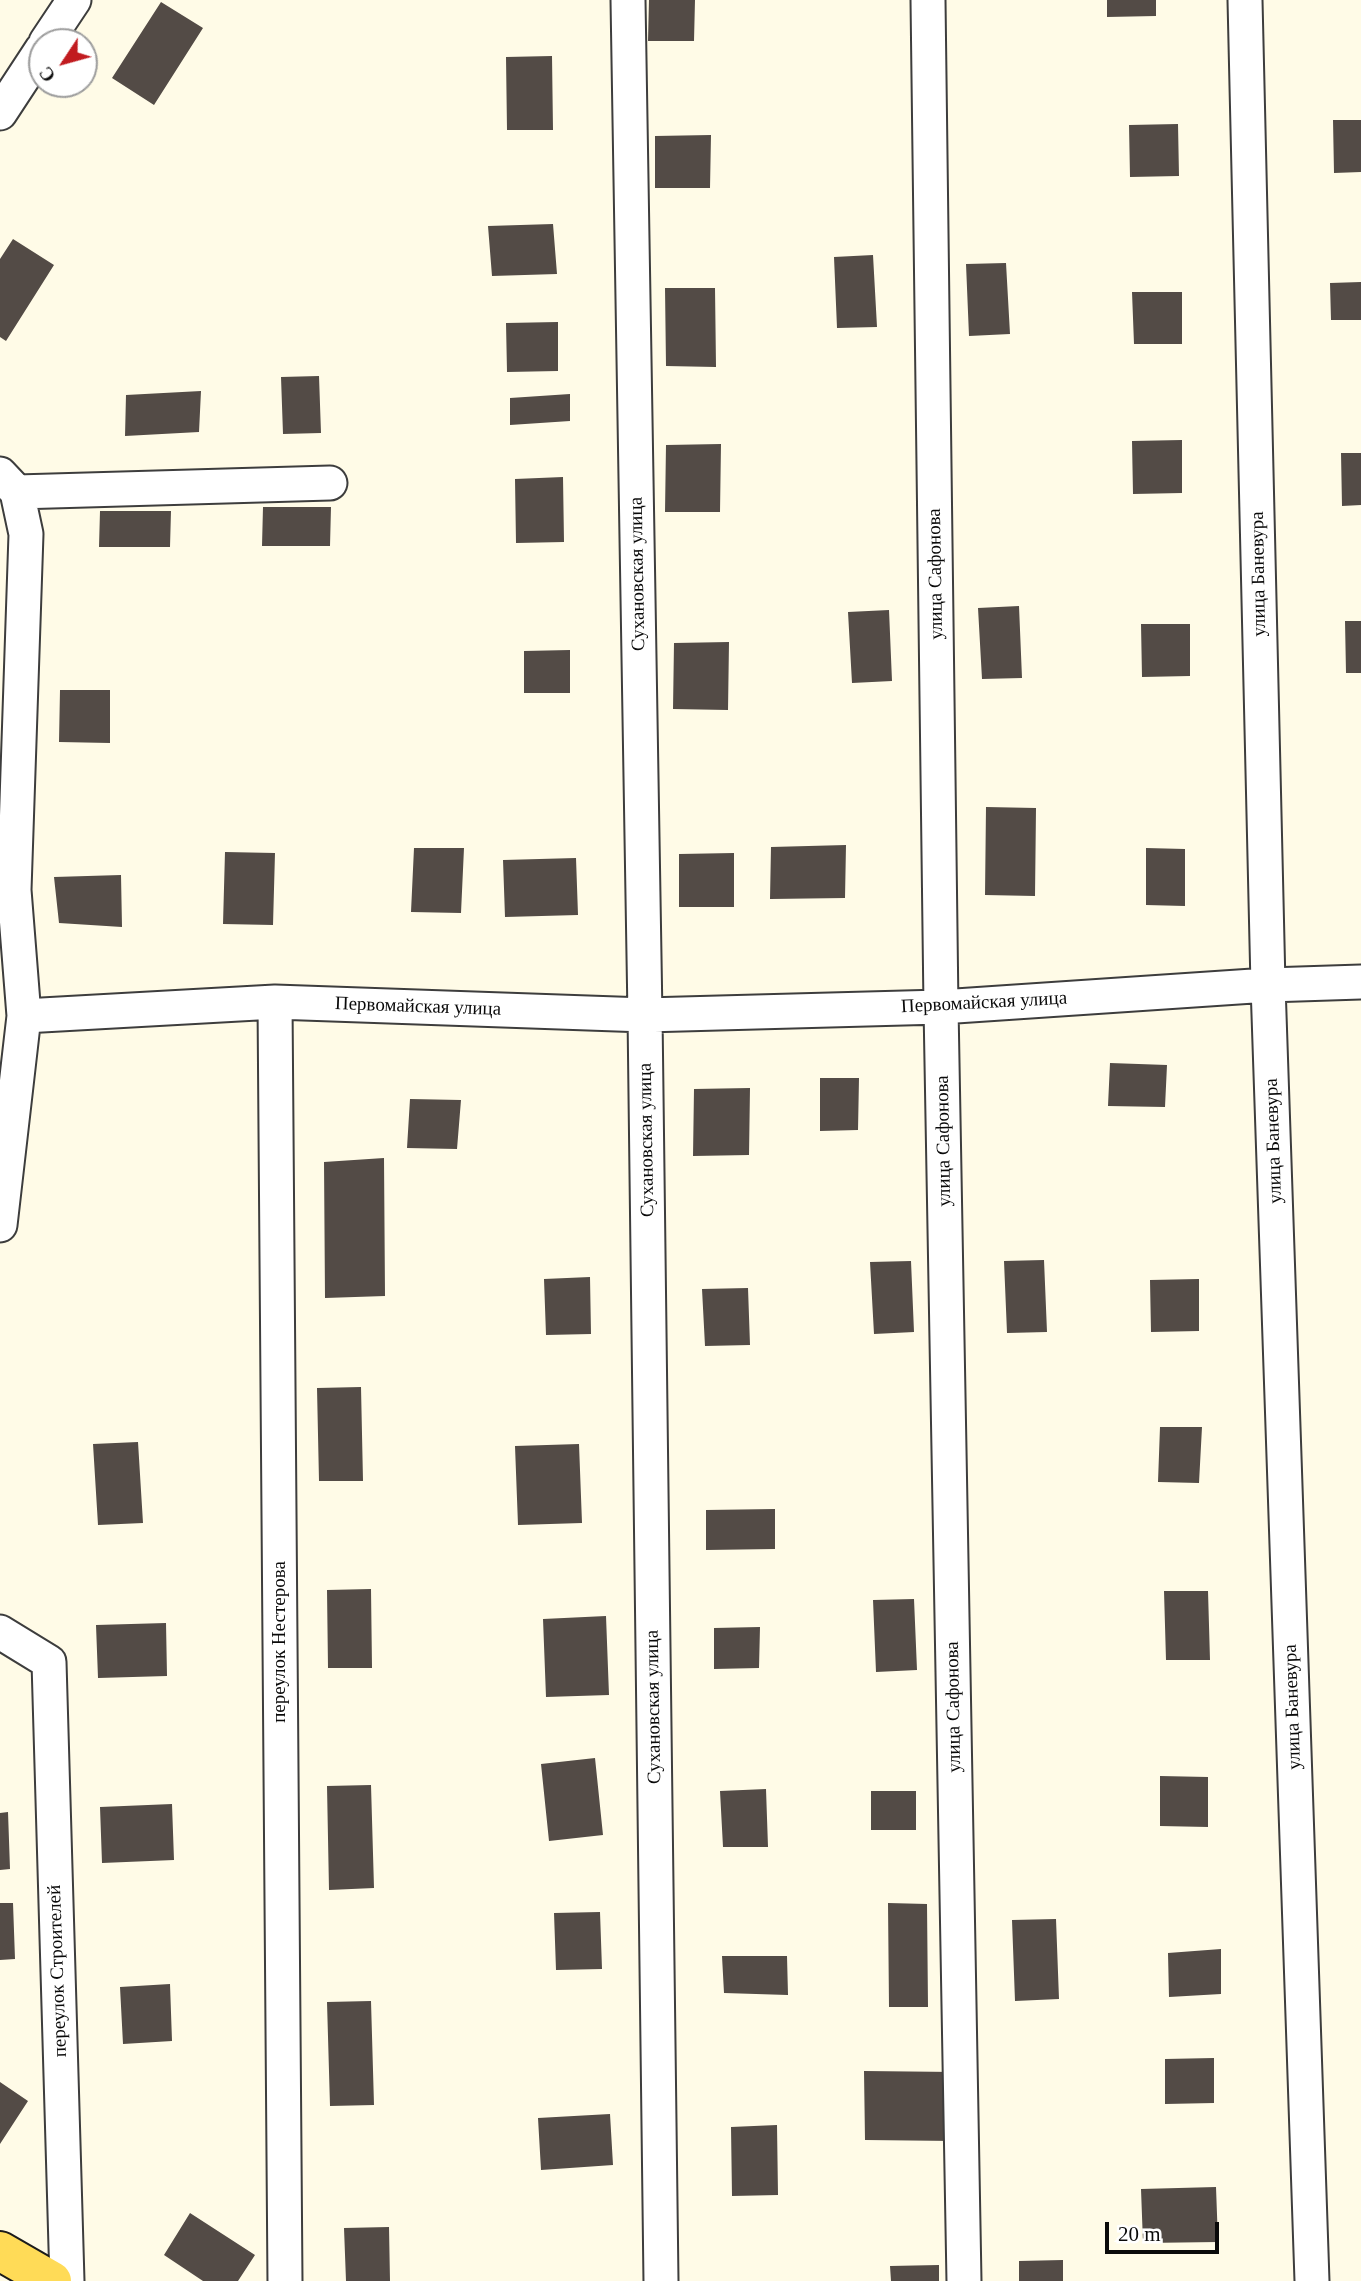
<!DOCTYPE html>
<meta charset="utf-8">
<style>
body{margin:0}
#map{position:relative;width:1361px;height:2281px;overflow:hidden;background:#fffbe7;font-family:"Times New Roman",serif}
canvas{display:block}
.north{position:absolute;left:28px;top:28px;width:70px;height:70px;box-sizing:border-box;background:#fff;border:2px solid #9d9d9d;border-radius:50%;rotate:234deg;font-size:19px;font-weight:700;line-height:28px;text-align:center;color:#0a0a0a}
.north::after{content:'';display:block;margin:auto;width:24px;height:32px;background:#c11b1f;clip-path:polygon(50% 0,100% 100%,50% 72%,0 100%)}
.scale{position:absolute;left:1105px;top:2222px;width:114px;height:32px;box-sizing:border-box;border:4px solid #0a0a0a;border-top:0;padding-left:9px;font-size:21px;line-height:24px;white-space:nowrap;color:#0a0a0a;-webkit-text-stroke:5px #fff;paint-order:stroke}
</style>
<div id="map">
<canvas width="1361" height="2281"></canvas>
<div class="north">С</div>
<div class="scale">20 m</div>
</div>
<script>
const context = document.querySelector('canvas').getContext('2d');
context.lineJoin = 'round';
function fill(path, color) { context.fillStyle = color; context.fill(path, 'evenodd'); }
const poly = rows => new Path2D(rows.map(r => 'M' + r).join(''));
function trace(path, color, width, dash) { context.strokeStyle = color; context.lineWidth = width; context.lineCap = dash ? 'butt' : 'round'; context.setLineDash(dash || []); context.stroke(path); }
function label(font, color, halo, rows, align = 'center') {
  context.font = font + ' "Times New Roman",serif'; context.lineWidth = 7; context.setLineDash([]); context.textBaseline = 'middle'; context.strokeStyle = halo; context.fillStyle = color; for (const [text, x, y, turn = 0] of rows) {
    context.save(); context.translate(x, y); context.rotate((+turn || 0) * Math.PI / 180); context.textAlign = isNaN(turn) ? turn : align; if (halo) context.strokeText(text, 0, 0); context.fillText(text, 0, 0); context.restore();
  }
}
const building = poly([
 [649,0,695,0,694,41,648,41],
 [1107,0,1156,0,1156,16,1107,17],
 [161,2,203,28,154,105,112,78],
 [552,56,553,130,507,130,506,57],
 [1333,120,1361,120,1361,172,1334,173],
 [1178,124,1179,176,1130,177,1129,125],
 [711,135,710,188,655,188,655,136],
 [553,224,557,274,492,276,488,226],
 [13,239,54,265,6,341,0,337,0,259],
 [873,255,877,327,837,328,834,257],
 [1006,263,1010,334,969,336,966,264],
 [1361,282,1361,320,1331,320,1330,283],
 [665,288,715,288,716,367,666,366],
 [1132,292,1182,292,1182,344,1134,344],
 [558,322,558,371,507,372,506,323],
 [319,376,321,433,283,434,281,377],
 [201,391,199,432,125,436,126,395],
 [570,394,570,421,510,425,510,398],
 [1182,440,1182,493,1133,494,1132,441],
 [721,444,720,512,665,512,666,445],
 [1341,453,1361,453,1361,505,1342,506],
 [563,477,564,542,516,543,515,479],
 [263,507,331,507,330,546,262,546],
 [100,511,171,511,170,547,99,547],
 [1019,606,1022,678,982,679,978,608],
 [889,610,892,681,852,683,848,612],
 [1345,621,1361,621,1361,673,1346,673],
 [1141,624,1190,624,1190,676,1142,677],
 [729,642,728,710,673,709,674,643],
 [570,650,570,693,524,693,524,651],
 [60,690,110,690,110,743,59,742],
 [986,807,1036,808,1035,896,985,895],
 [846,845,845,898,770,899,771,847],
 [414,848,464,848,461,913,411,912],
 [1146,848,1185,849,1185,906,1146,905],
 [225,852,275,853,273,925,223,924],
 [734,853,734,907,679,907,679,854],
 [576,858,578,915,505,917,503,860],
 [121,875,122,927,59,923,54,877],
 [1110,1063,1167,1065,1165,1107,1108,1106],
 [820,1078,859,1078,858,1130,820,1131],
 [750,1088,749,1155,693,1156,694,1089],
 [410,1099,461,1100,457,1149,407,1148],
 [384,1158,385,1296,325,1298,324,1162],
 [1044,1260,1047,1332,1007,1333,1004,1261],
 [911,1261,914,1332,874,1334,870,1262],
 [590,1277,591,1334,546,1335,544,1279],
 [1199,1279,1199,1331,1151,1332,1150,1280],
 [748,1288,750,1345,705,1346,702,1289],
 [361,1387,363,1481,319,1481,317,1388],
 [1160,1427,1202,1427,1199,1483,1158,1482],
 [138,1442,143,1523,98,1525,93,1444],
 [579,1444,582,1523,518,1525,515,1446],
 [775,1509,775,1549,706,1550,706,1510],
 [371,1589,372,1668,328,1668,327,1590],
 [1164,1591,1208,1591,1210,1660,1166,1660],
 [914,1599,917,1670,876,1672,873,1600],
 [606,1616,609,1695,546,1697,543,1619],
 [166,1623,167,1676,98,1678,96,1625],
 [760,1627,759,1668,714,1669,714,1628],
 [595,1758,603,1835,549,1841,541,1764],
 [1160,1776,1208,1777,1208,1827,1160,1826],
 [371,1785,374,1888,329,1890,327,1786],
 [766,1789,768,1847,723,1847,720,1791],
 [871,1791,916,1791,916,1830,871,1830],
 [172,1804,174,1860,102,1863,100,1807],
 [8,1812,10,1869,0,1870,0,1813],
 [0,1903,13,1903,15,1959,0,1960],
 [888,1903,927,1904,928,2007,889,2007],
 [600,1912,602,1969,556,1970,554,1913],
 [1056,1919,1059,1999,1015,2001,1012,1920],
 [1221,1949,1221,1994,1169,1997,1168,1953],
 [722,1956,787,1956,788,1995,724,1993],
 [170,1984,172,2041,123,2044,120,1987],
 [371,2001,374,2105,330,2106,327,2002],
 [1214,2058,1214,2103,1165,2104,1165,2059],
 [864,2071,955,2072,955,2141,865,2140],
 [0,2082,28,2101,0,2144],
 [610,2114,613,2165,541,2170,538,2118],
 [777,2125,778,2195,732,2196,731,2127],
 [1216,2187,1218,2242,1143,2243,1141,2189],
 [190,2213,255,2255,238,2281,203,2281,164,2255],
 [389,2227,390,2281,346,2281,344,2228],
 [1063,2260,1063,2281,1019,2281,1019,2261],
 [939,2265,939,2281,891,2281,890,2266]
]);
const street = poly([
 [628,0,645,1015,661,2281],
 [928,0,941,1007,964,2281],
 [1245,0,1268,985,1312,2281],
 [46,42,74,0],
 [0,113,42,49],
 [0,474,17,492,26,534,14,890,24,1016,0,1225],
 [17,492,330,483],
 [275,1002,285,2281],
 [24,1016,275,1002,645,1015,941,1007,1268,985,1361,982],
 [0,1632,49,1662,67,2281]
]);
const primary = poly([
 [0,2251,52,2281]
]);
const streetNames = [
 ["Сухановская улица",638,574,-91],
 ["улица Сафонова",936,574,-91],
 ["улица Баневура",1259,574,-91],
 ["Первомайская улица",984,1003,-3],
 ["Первомайская улица",418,1007,2],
 ["Сухановская улица",647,1140,-91],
 ["улица Сафонова",944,1141,-91],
 ["улица Баневура",1274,1141,-92],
 ["переулок Нестерова",280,1642,-90],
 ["Сухановская улица",654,1707,-91],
 ["улица Сафонова",954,1707,-91],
 ["улица Баневура",1293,1707,-92],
 ["переулок Строителей",58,1971,-92]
];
fill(building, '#534b46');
trace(street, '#3d3d3d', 37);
trace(primary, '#1b1b1b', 42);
trace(street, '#fff', 33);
trace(primary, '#ffdb57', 38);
label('19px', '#0a0a0a', '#fff', streetNames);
</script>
